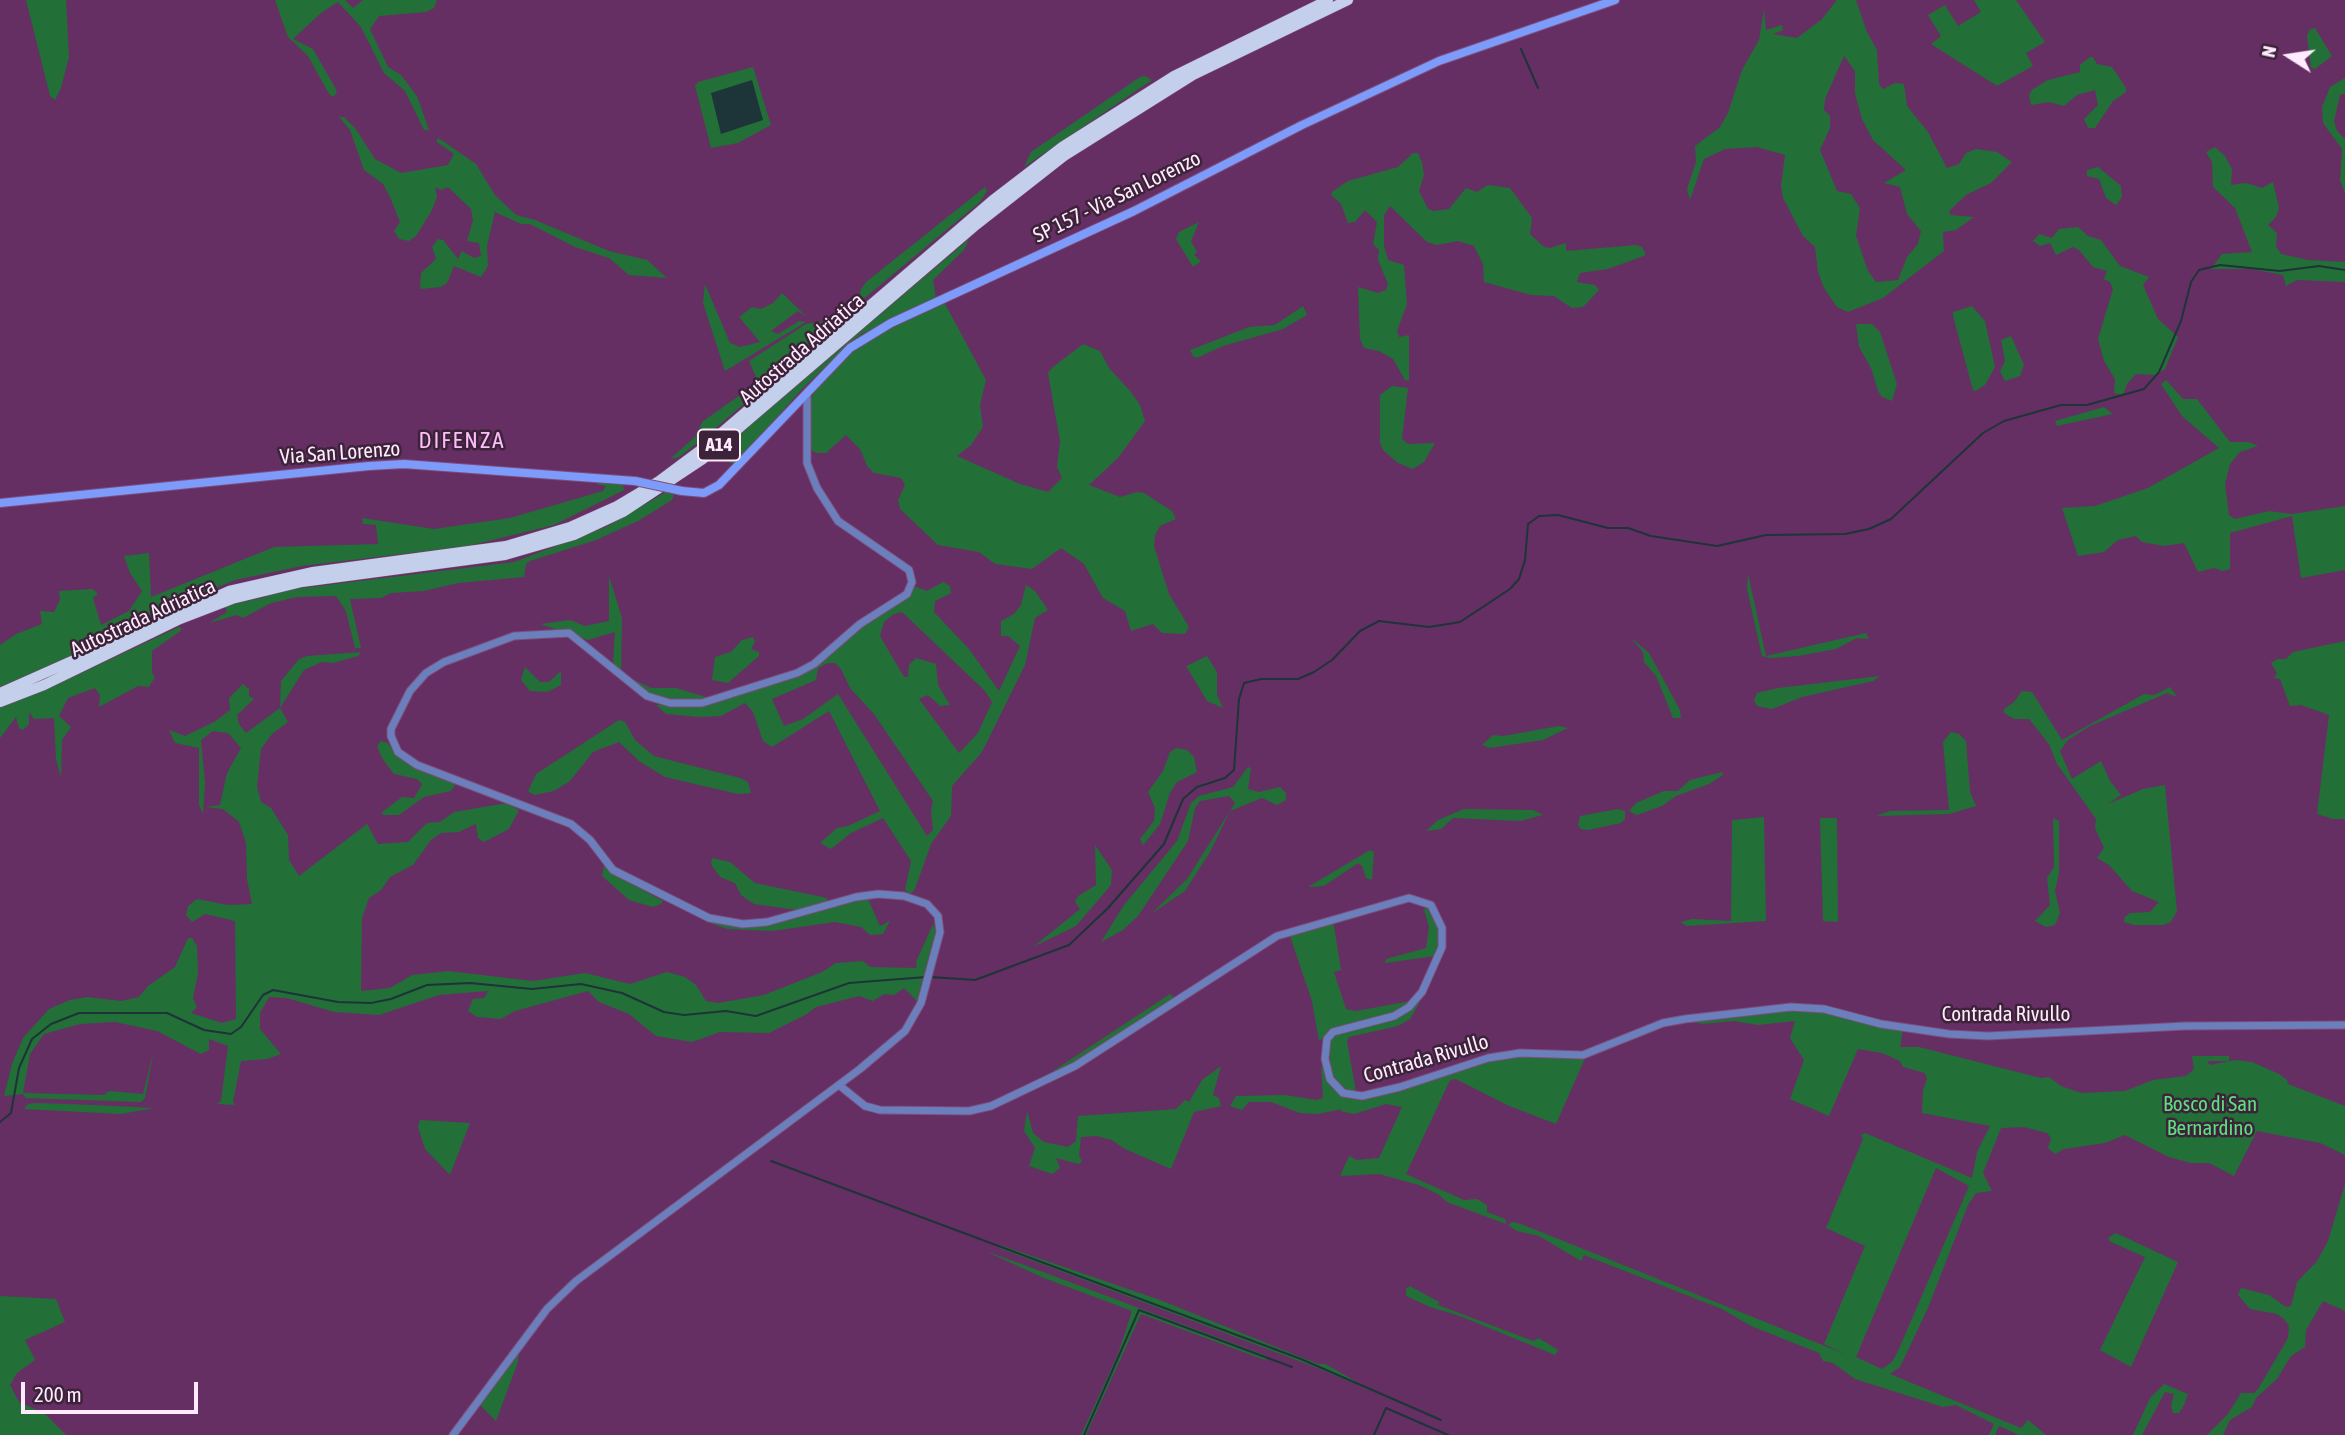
<!DOCTYPE html>
<style>
body{margin:0}
#map{position:relative;width:2345px;height:1435px;overflow:hidden;background:#652f63;font-family:"Asap Condensed",sans-serif}
canvas{display:block}
.north{position:absolute;left:2254px;top:21px;width:70px;height:70px;-webkit-text-stroke:5px #3c233a;paint-order:stroke;rotate:282deg;font-size:19px;font-weight:700;line-height:28px;text-align:center;color:#ffebfd}
.north::after{content:'';display:block;margin:auto;width:24px;height:32px;background:#ffebfd;clip-path:polygon(50% 0,100% 100%,50% 72%,0 100%)}
.scale{position:absolute;left:21px;top:1382px;width:177px;height:32px;box-sizing:border-box;border:4px solid #ffebfd;border-top:0;padding-left:9px;font-size:21px;line-height:24px;white-space:nowrap;color:#ffebfd;-webkit-text-stroke:5px #3c233a;paint-order:stroke}
</style>
<div id="map">
<canvas width="2345" height="1435"></canvas>
<div class="north">N</div>
<div class="scale">200 m</div>
</div>
<script>
const context = document.querySelector('canvas').getContext('2d');
context.lineJoin = 'round';
function fill(path, color) { context.fillStyle = color; context.fill(path, 'evenodd'); }
const poly = rows => new Path2D(rows.map(r => 'M' + r).join(''));
function trace(path, color, width, dash) { context.strokeStyle = color; context.lineWidth = width; context.lineCap = dash ? 'butt' : 'round'; context.setLineDash(dash || []); context.stroke(path); }
function label(font, color, halo, rows, align = 'center') {
  context.font = font + ' "Asap Condensed",sans-serif'; context.lineWidth = 5; context.setLineDash([]); context.textBaseline = 'middle'; context.strokeStyle = halo; context.fillStyle = color; for (const [text, x, y, turn = 0] of rows) {
    context.save(); context.translate(x, y); context.rotate((+turn || 0) * Math.PI / 180); context.textAlign = isNaN(turn) ? turn : align; if (halo) context.strokeText(text, 0, 0); context.fillText(text, 0, 0); context.restore();
  }
}
const green = poly([
 [26,0,66,0,69,57,61,88,55,100,50,96],
 [275,0,345,0,353,8,363,0,437,0,434,8,426,12,379,16,370,29,388,67,401,75,417,96,429,130,424,130,405,91,384,73,361,27,338,2,321,13,293,39,313,49,337,91,334,97,329,94,308,56,288,37],
 [1837,0,1856,0,1867,32,1877,50,1879,84,1883,89,1895,83,1904,84,1907,106,1928,132,1947,168,1959,164,1966,153,1976,149,1997,152,2012,162,1991,183,1966,195,1949,211,1951,215,1974,217,1956,230,1943,232,1944,251,1883,298,1848,312,1837,307,1824,288,1818,272,1815,247,1803,236,1783,198,1781,186,1785,155,1757,147,1725,149,1704,159,1690,200,1687,189,1696,162,1695,146,1720,127,1728,113,1742,70,1759,40,1764,9,1766,30,1782,25,1783,30,1773,34,1797,38,1822,19],
 [1844,56,1855,71,1855,93,1862,119,1873,140,1906,170,1884,183,1900,187,1907,214,1921,231,1918,244,1907,257,1898,280,1876,282,1868,271,1856,236,1860,208,1851,194,1837,191,1820,150,1830,128,1830,116,1824,110,1825,99],
 [1974,0,2016,0,2045,42,2026,53,2033,66,1997,86,1931,44,1941,36,1928,15,1945,5,1958,26,1981,12],
 [2315,28,2332,56,2315,69,2311,68,2307,36,2309,30],
 [2090,57,2093,57,2097,64,2112,67,2126,88,2126,92,2113,101,2095,128,2088,128,2084,119,2098,105,2095,90,2077,95,2064,106,2049,102,2031,105,2029,95,2033,89,2048,80,2080,72,2080,65],
 [753,67,771,125,738,143,711,148,695,86,698,82],
 [1145,76,1152,80,1024,167,1031,152,1140,77],
 [2345,78,2345,93,2340,95,2334,121,2337,131,2345,139,2345,193,2340,180,2342,149,2323,123,2322,107,2330,87],
 [339,117,344,117,355,128,375,159,401,173,448,165,454,154,437,142,437,138,440,139,476,164,495,195,516,215,535,220,609,251,647,260,667,278,629,275,609,258,575,247,530,224,521,224,495,212,487,246,488,266,481,277,454,266,447,283,441,287,420,289,421,273,436,259,432,247,438,239,443,240,458,259,462,251,474,258,481,256,479,243,467,241,473,220,471,209,448,187,441,190,435,187,437,197,432,210,416,236,409,241,399,239,394,231,400,222,390,197,383,184,364,170,350,130],
 [2215,147,2225,156,2232,169,2231,185,2246,183,2262,188,2273,182,2279,208,2276,217,2268,225,2277,233,2276,246,2281,254,2308,260,2345,262,2345,282,2297,280,2286,286,2283,275,2251,269,2211,269,2222,254,2252,252,2235,208,2213,187,2212,162,2206,152],
 [1413,153,1418,153,1422,162,1424,175,1419,191,1428,209,1433,211,1449,209,1466,188,1477,192,1488,185,1510,188,1532,218,1530,234,1544,247,1550,248,1566,243,1566,251,1636,245,1642,247,1646,255,1608,269,1580,273,1577,282,1595,285,1599,290,1583,307,1572,308,1554,296,1531,295,1484,282,1483,264,1474,246,1458,241,1437,245,1427,242,1390,206,1384,215,1384,246,1388,260,1404,265,1407,304,1397,331,1399,337,1409,335,1409,381,1405,380,1393,359,1379,351,1364,348,1360,339,1358,287,1378,293,1386,290,1388,284,1378,260,1379,250,1373,244,1377,222,1365,210,1355,222,1348,223,1341,204,1331,195,1332,192,1348,181,1398,167],
 [2098,167,2121,186,2122,197,2116,205,2106,198,2099,179,2087,176,2087,170],
 [985,187,987,191,980,202,861,301,860,291,866,282],
 [1199,222,1191,241,1197,252,1194,255,1201,261,1193,267,1176,239,1179,232],
 [2078,227,2088,236,2101,240,2120,266,2149,277,2143,285,2158,319,2178,337,2165,369,2155,375,2136,374,2127,384,2123,395,2114,393,2115,379,2104,361,2098,339,2113,289,2110,282,2104,279,2107,271,2093,267,2079,250,2073,247,2056,255,2050,243,2040,246,2033,241,2039,234,2052,238,2059,229],
 [969,239,964,250,933,280,936,299,862,334,848,345,802,389,734,465,719,455,717,453],
 [705,284,730,343,740,347,760,342,739,317,752,307,761,309,773,303,782,293,807,317,798,311,771,331,778,334,799,321,806,322,725,371,703,303],
 [944,302,986,380,980,405,983,427,971,445,957,456,1020,484,1048,492,1062,478,1057,467,1060,441,1048,373,1053,367,1083,344,1100,351,1109,368,1131,392,1140,405,1145,421,1118,458,1089,485,1120,497,1137,492,1144,493,1172,511,1176,519,1160,526,1155,535,1154,546,1169,594,1189,627,1185,634,1162,633,1153,624,1131,631,1125,611,1103,598,1084,564,1061,548,1032,569,995,564,979,552,938,545,900,509,898,500,905,485,901,478,874,473,867,466,860,449,846,435,826,453,816,453,808,448,809,406,815,388,858,345],
 [1303,306,1307,315,1283,329,1223,346,1197,358,1193,356,1190,350,1249,327,1275,325],
 [1972,306,1985,321,1995,367,1985,385,1975,391,1973,390,1953,316,1953,312],
 [826,321,833,324,832,327,807,350,704,438,679,457,670,459,695,437,703,421,756,384,756,377,749,361,806,324],
 [1856,324,1872,324,1880,332,1897,384,1892,401,1882,397,1878,391,1871,368,1859,347],
 [2011,336,2024,365,2020,376,2005,381,2000,371,2005,361,2001,340],
 [2166,380,2183,399,2197,399,2230,442,2249,442,2258,446,2240,452,2230,464,2225,484,2229,515,2235,519,2269,511,2292,514,2345,506,2345,570,2301,578,2292,516,2230,533,2230,569,2222,571,2214,568,2198,572,2184,543,2164,546,2142,542,2136,536,2118,540,2104,552,2078,556,2062,508,2095,506,2148,488,2219,448,2182,416,2161,384],
 [1392,386,1408,388,1402,439,1408,444,1435,443,1424,462,1413,469,1398,463,1383,450,1380,443,1380,395],
 [2104,407,2113,414,2061,425,2057,426,2055,421],
 [601,482,618,483,623,485,624,490,554,525,468,546,302,566,235,580,150,615,71,656,0,687,0,645,16,634,42,624,40,611,54,612,60,600,59,591,93,589,98,594,93,598,101,625,129,611,142,591,130,573,124,556,149,553,151,597,274,547,378,544,376,525,363,524,362,518,434,529,510,518,603,491,606,486,596,484],
 [666,492,674,495,672,500,638,521,596,540,530,561,526,564,524,577,458,583,424,591,391,593,381,598,350,599,361,648,355,648,346,611,336,596,297,597,271,603,243,618,237,615,209,623,227,612,225,606,265,597,278,591,514,562,606,527],
 [1748,574,1766,656,1866,633,1869,639,1857,638,1836,649,1798,656,1771,658,1762,656,1747,589],
 [609,576,622,618,621,673,613,664,615,632,588,640,540,624,570,620,585,626,609,621],
 [943,582,950,586,951,593,935,601,934,612,969,649,999,691,1020,646,1008,636,1001,636,1001,621,1014,614,1021,605,1026,585,1035,591,1048,610,1035,618,1025,665,982,752,952,786,951,816,931,844,915,889,910,894,905,890,911,861,883,818,851,833,831,849,820,843,837,828,848,826,880,811,829,711,772,747,763,741,753,712,745,703,721,716,699,717,666,714,656,705,712,703,789,678,910,593,914,586,927,591],
 [902,612,985,691,992,702,978,733,959,753,919,699,928,695,940,706,950,705,938,685,936,664,916,658,909,665,908,677,904,677,880,636,884,622,894,614],
 [828,663,835,663,841,669,850,688,874,714,933,801,931,810,933,830,927,836,838,694,803,719,784,726,772,699,816,680,818,668],
 [179,627,182,629,179,632,152,651,152,673,155,677,149,687,138,686,99,707,100,695,95,688,68,698,59,716,71,727,62,740,61,778,56,759,54,718,34,719,29,712,29,724,23,730,19,728,16,717,0,738,0,707,73,677],
 [753,637,755,642,751,649,759,652,759,656,728,683,712,680,715,657,731,652,742,640],
 [1630,637,1649,653,1680,710,1681,718,1673,718,1656,676,1644,662,1643,652],
 [2345,641,2345,819,2333,819,2317,814,2329,715,2301,705,2290,706,2280,679,2274,678,2277,673,2271,663,2277,659,2286,659,2293,652],
 [361,652,358,656,333,663,322,662,304,670,280,708,288,722,272,734,261,749,257,787,261,802,271,808,288,835,289,860,299,876,367,824,378,844,408,842,427,823,440,822,454,812,507,803,519,810,509,829,484,842,478,838,476,824,459,832,441,833,431,840,413,865,390,877,381,890,369,898,362,918,361,991,390,988,412,975,448,971,533,981,585,973,630,984,667,972,685,977,696,985,706,1001,718,1003,764,995,822,972,836,963,863,961,870,967,917,968,916,962,933,924,936,931,917,1001,904,988,894,995,884,994,873,1001,859,996,816,1007,807,1014,769,1033,720,1032,692,1042,656,1036,629,1014,599,1002,588,991,515,1011,501,1019,477,1017,468,1011,473,999,484,998,488,991,439,995,379,1015,334,1012,287,998,269,997,260,1013,260,1029,281,1054,267,1059,241,1061,233,1102,235,1105,217,1104,221,1101,228,1046,209,1039,209,1050,201,1054,157,1031,115,1022,80,1024,44,1034,30,1054,23,1093,104,1095,109,1091,143,1094,154,1049,145,1098,141,1102,26,1098,23,1094,4,1096,12,1064,23,1038,49,1009,70,1000,87,997,121,1001,139,997,148,986,175,967,188,938,192,938,197,946,198,973,193,998,197,1007,191,1013,222,1023,236,1019,235,921,205,914,192,922,186,915,188,906,197,899,228,905,252,904,247,879,246,843,239,822,223,809,205,807,220,805,227,773,241,748,228,733,213,731,201,740,205,783,203,814,199,805,199,748,175,743,169,730,185,736,216,721,230,710,229,698,243,684,249,689,249,696,254,699,237,715,239,724,246,733,280,708,281,681,299,659,307,656],
 [1207,656,1217,672,1217,695,1223,708,1207,701,1186,666],
 [525,667,540,682,549,682,561,671,561,685,547,692,530,691,521,680],
 [1880,676,1873,681,1802,697,1772,709,1757,706,1754,700,1757,693,1778,688],
 [634,680,651,688,676,688,709,698,695,702,654,698,631,682],
 [2170,687,2177,697,2167,693,2090,726,2068,740,2060,751,2072,779,2101,761,2110,781,2121,795,2108,804,2143,789,2165,785,2177,911,2171,922,2163,925,2134,925,2124,922,2125,917,2130,913,2150,912,2159,902,2132,891,2109,865,2097,858,2104,848,2095,828,2096,819,2057,764,2049,744,2029,719,2014,719,2004,713,2004,709,2014,702,2022,691,2032,692,2062,740,2144,694,2154,695],
 [619,720,625,722,635,740,654,756,740,778,748,782,751,793,738,794,665,777,639,761,619,742,593,752,570,781,554,791,534,795,528,791,536,774],
 [1559,726,1568,728,1543,740,1490,748,1482,745,1493,735,1503,736],
 [1951,732,1959,734,1966,741,1970,792,1976,806,1949,814,1876,816,1890,811,1949,810,1943,742],
 [381,741,388,743,396,755,408,764,456,783,451,791,424,797,399,815,384,815,381,813,402,797,414,798,422,784,417,779,394,774,382,758,377,746],
 [1176,748,1187,750,1194,757,1197,772,1177,782,1170,793,1160,824,1143,845,1140,839,1154,821,1155,808,1148,792,1163,771,1170,752],
 [1248,767,1251,768,1248,789,1259,792,1280,787,1286,793,1286,800,1277,805,1262,798,1230,811,1210,852,1185,891,1151,914,1187,879,1235,803,1229,796,1200,801,1195,808,1188,841,1138,916,1123,930,1101,942,1124,905,1177,841,1191,803,1199,796,1233,787],
 [1722,772,1723,775,1709,784,1676,796,1662,806,1637,815,1629,811,1636,803,1664,791,1678,791,1690,780],
 [1464,809,1533,810,1543,815,1520,821,1453,818,1441,829,1426,831,1438,820],
 [1618,809,1625,811,1625,819,1621,823,1588,830,1581,829,1578,825,1580,816],
 [1764,817,1766,921,1686,926,1681,922,1692,919,1731,921,1732,820],
 [1820,818,1837,818,1838,922,1823,921],
 [2053,818,2059,821,2059,873,2055,891,2060,913,2055,925,2046,927,2035,921,2050,905,2047,878,2054,867],
 [1095,845,1112,870,1111,885,1076,926,1033,947,1080,909,1075,902,1078,896,1096,885],
 [1370,850,1374,852,1372,880,1366,878,1362,866,1358,863,1324,886,1308,887],
 [712,858,730,862,755,883,827,898,827,903,797,910,754,904,741,895,735,883,720,877,711,864],
 [604,865,615,875,663,901,661,904,653,907,629,900,602,876],
 [868,899,880,926,890,921,883,934,870,935,861,927,835,922,772,931,727,929,704,921,735,926],
 [1428,906,1439,926,1440,944,1435,956,1385,963,1386,959,1426,948,1429,927,1424,910],
 [1333,920,1341,970,1334,972,1346,1009,1356,1011,1411,1001,1392,1014,1336,1028,1319,1041,1312,1001,1289,933],
 [1170,994,1175,998,1079,1061,1044,1077],
 [1420,1002,1410,1019,1398,1026,1349,1037,1347,1041,1356,1092,1340,1087,1332,1077,1328,1041,1336,1034,1398,1017],
 [1804,1008,1903,1029,1900,1047,1919,1047,2041,1078,2049,1077,2061,1086,2081,1093,2125,1091,2153,1080,2186,1076,2194,1069,2192,1056,2229,1056,2229,1061,2207,1061,2210,1065,2235,1060,2252,1062,2279,1074,2287,1080,2288,1084,2345,1106,2345,1155,2320,1143,2257,1131,2234,1176,2209,1163,2191,1163,2169,1157,2125,1135,2105,1143,2064,1149,2055,1154,2048,1148,2051,1138,2047,1133,2024,1127,2001,1128,1983,1173,1992,1191,1976,1193,1968,1205,1928,1308,1900,1367,1890,1374,2021,1428,2028,1420,2046,1435,2019,1435,1999,1426,1995,1435,1989,1435,1994,1424,1956,1405,1943,1407,1855,1379,1833,1363,1823,1361,1819,1353,1751,1326,1722,1309,1584,1255,1581,1261,1539,1236,1517,1231,1508,1225,1512,1222,1521,1224,1845,1354,1824,1344,1865,1246,1826,1228,1863,1139,1861,1135,1865,1133,1972,1178,1977,1152,1990,1126,1922,1113,1923,1090,1927,1079,1925,1073,1903,1067,1900,1061,1882,1053,1858,1049,1829,1116,1790,1099,1804,1060,1790,1038,1795,1021,1758,1025,1734,1021,1702,1024,1686,1020],
 [1936,1168,1969,1186,1898,1351,1892,1362,1882,1369,1856,1357],
 [1586,1056,1556,1124,1507,1105,1456,1079,1450,1080,1406,1174,1464,1200,1477,1199,1487,1205,1487,1212,1505,1219,1506,1224,1447,1202,1438,1194,1419,1185,1379,1174,1340,1176,1349,1156,1357,1160,1379,1158,1402,1107,1386,1104,1354,1114,1340,1111,1342,1109,1318,1114,1300,1113,1271,1102,1249,1102,1242,1110,1230,1106,1236,1096,1285,1095,1316,1100,1323,1098,1321,1065,1329,1084,1336,1091,1354,1097,1489,1060,1512,1057],
 [1221,1066,1213,1095,1219,1098,1221,1106,1194,1112,1171,1169,1123,1148,1112,1140,1096,1136,1081,1137,1079,1156,1082,1161,1079,1164,1056,1158,1060,1168,1052,1174,1029,1166,1035,1148,1024,1131,1027,1111,1033,1133,1044,1142,1068,1147,1076,1141,1078,1116,1176,1109,1185,1100,1189,1102,1202,1080],
 [36,1103,92,1105,154,1108,121,1114,24,1109,28,1104],
 [420,1120,470,1123,450,1175,425,1149,418,1127],
 [2345,1184,2345,1311,2323,1301,2306,1330,2305,1347,2291,1356,2277,1379,2256,1398,2252,1407,2230,1420,2223,1435,2207,1435,2228,1414,2241,1393,2254,1393,2258,1389,2288,1338,2289,1326,2284,1319,2277,1314,2250,1309,2238,1295,2241,1288,2269,1295,2286,1307,2291,1306,2297,1282,2317,1261,2328,1241],
 [2116,1233,2178,1262,2131,1367,2100,1350,2145,1257,2111,1242,2108,1238],
 [1000,1245,1160,1300,1318,1364,1325,1364,1366,1387,1454,1426,1315,1367,999,1248],
 [985,1251,1027,1266,1267,1356,1265,1360,1141,1314,1086,1435,1081,1435,1118,1354,1132,1311,1044,1278],
 [1410,1286,1439,1302,1438,1305,1533,1341,1539,1338,1558,1350,1555,1355,1460,1316,1430,1307,1406,1296,1406,1289],
 [0,1296,56,1299,65,1322,25,1340,35,1360,17,1373,10,1385,19,1402,44,1413,66,1435,0,1435],
 [519,1347,518,1362,496,1421,479,1404],
 [2164,1384,2188,1394,2184,1405,2179,1413,2173,1413,2171,1406,2174,1394,2165,1392,2142,1435,2133,1435,2150,1398]
]);
const water = poly([
 [752,80,763,120,721,134,711,93]
]);
const stream = poly([
 [1521,49,1538,88],
 [931,977,975,980,1069,945,1108,908,1164,844,1183,799,1197,787,1225,778,1234,770,1239,699,1244,683,1261,679,1298,679,1314,672,1332,660,1360,631,1379,621,1429,627,1460,622,1510,589,1519,579,1525,560,1528,524,1539,516,1558,515,1608,528,1628,528,1651,536,1717,546,1766,535,1845,534,1869,529,1891,519,1983,433,2004,421,2061,405,2087,405,2144,389,2159,372,2181,321,2191,282,2199,270,2220,265,2280,271,2319,266,2345,270],
 [0,1122,11,1113,19,1068,32,1039,51,1024,79,1013,167,1013,204,1030,231,1034,241,1027,263,995,273,990,338,1002,371,1003,391,999,427,985,470,983,532,989,581,984,622,993,664,1012,684,1015,726,1011,756,1016,849,983,926,977],
 [771,1161,1301,1359,1441,1420],
 [1084,1435,1139,1310,1292,1367],
 [1374,1435,1386,1408,1448,1435]
]);
const tertiary = poly([
 [839,1085,865,1106,880,1110,969,1111,991,1106,1075,1066,1277,936,1409,898,1431,905,1442,928,1442,947,1422,992,1409,1007,1394,1016,1333,1032,1327,1039,1325,1059,1330,1079,1343,1093,1362,1096,1400,1087,1488,1058,1520,1053,1583,1055,1663,1023,1685,1019,1791,1007,1824,1009,1881,1024,1949,1034,1988,1036,2185,1026,2345,1025],
 [453,1435,547,1309,576,1281,860,1069,905,1031,921,1003,940,932,938,916,927,904,904,896,878,894,856,897,767,922,743,924,709,918,613,870,590,840,571,824,417,765,398,752,391,736,391,729,410,691,426,673,444,662,514,636,569,633,647,696,670,703,702,703,797,673,814,664,860,624,907,594,912,582,909,570,838,521,817,488,807,463,807,393]
]);
const secondary = poly([
 [682,491,704,493,719,485,850,348,891,323,1134,211,1302,125,1439,61,1615,0],
 [0,503,369,466,404,464,635,481]
]);
const motorway = poly([
 [0,693,229,591,313,572,506,546,570,527,617,506,659,481,706,446,993,200,1062,147,1174,76,1328,0],
 [0,702,44,685,180,619,232,599,302,582,505,555,574,535,623,512,703,459,976,225,1064,156,1193,75,1348,0]
]);
const secondaryBridge = poly([
 [635,481,682,491]
]);
const shields = [
 [719,445,42]
];
const shieldNames = [
 ["A14",719,445]
];
const streetNames = [
 ["SP 157 - Via San Lorenzo",1117,197,-26],
 ["Autostrada Adriatica",802,349,-41],
 ["Via San Lorenzo",340,453,-4],
 ["Autostrada Adriatica",143,618,-25],
 ["Contrada Rivullo",2006,1014],
 ["Contrada Rivullo",1426,1059,-16]
];
const parkNames = [
 ["Bosco di San",2210,1104],
 ["Bernardino",2210,1128]
];
const neighbourhoodNames = [
 ["DIFENZA",462,441]
];
fill(green, '#236f38');
fill(water, '#1d3438');
trace(stream, '#1d3438', 2);
trace(tertiary, '#7e4d7c', 9);
trace(secondary, '#7e4d7c', 10);
trace(motorway, '#7e4d7c', 11);
trace(tertiary, '#6a7fbb', 7);
trace(secondary, '#7d9bfb', 8);
trace(motorway, '#c4cfec', 10);
trace(secondaryBridge, '#7e4d7c', 10, []);
trace(secondaryBridge, '#7d9bfb', 8);
for (const [x, y, w] of shields) { const box = new Path2D(); box.roundRect(x - w / 2, y - 15.5, w, 31, 5); context.fillStyle = '#3c233a'; context.fill(box); trace(box, '#ffebfd', 2); }
label('bold 19px', '#ffebfd', null, shieldNames);
label('21px', '#ffebfd', '#3c233a', streetNames);
label('21px', '#5be17d', '#3c233a', parkNames);
context.letterSpacing = '2px';
label('23px', '#fdbdf8', '#3c233a', neighbourhoodNames);
context.letterSpacing = '0px';
</script>
